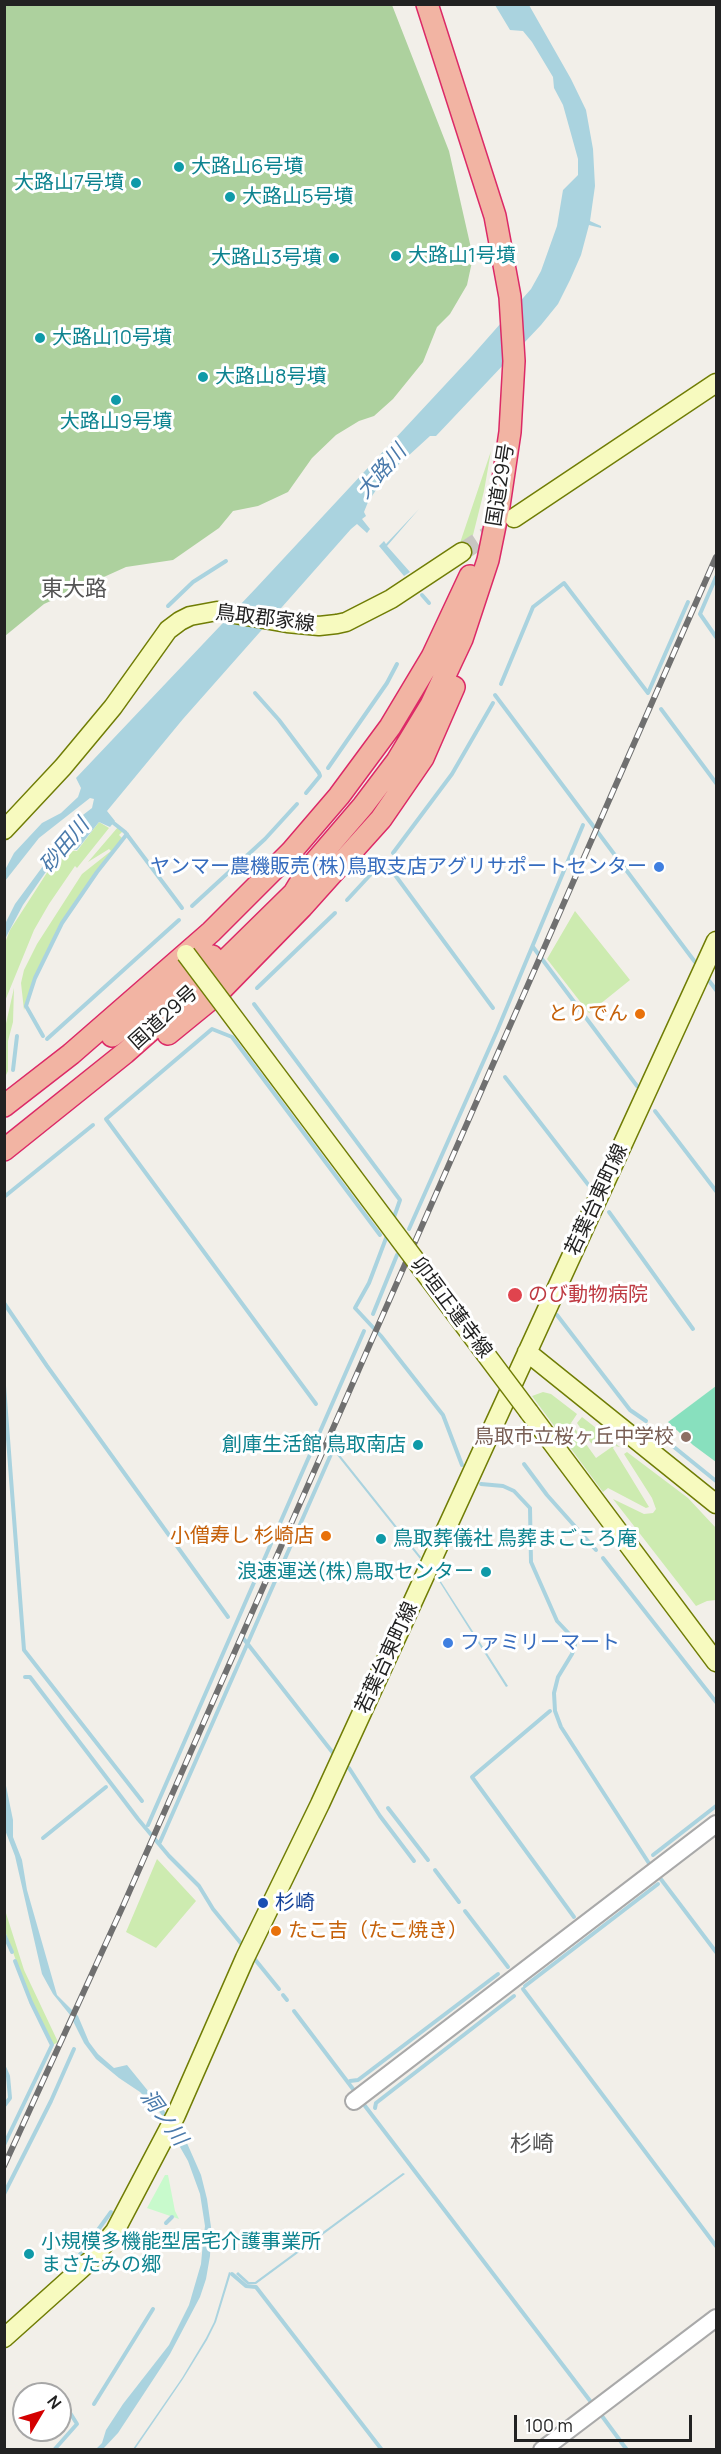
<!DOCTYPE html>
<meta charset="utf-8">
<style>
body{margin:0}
#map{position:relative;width:721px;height:2454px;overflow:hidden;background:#f2efe9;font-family:Manrope,sans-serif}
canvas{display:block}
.frame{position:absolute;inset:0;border:6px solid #222;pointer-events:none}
.north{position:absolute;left:12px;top:2382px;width:60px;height:60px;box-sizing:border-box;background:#fff;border:2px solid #a7a7a7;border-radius:50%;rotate:52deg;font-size:16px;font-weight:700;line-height:24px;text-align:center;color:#222}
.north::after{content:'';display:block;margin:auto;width:21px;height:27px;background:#d40000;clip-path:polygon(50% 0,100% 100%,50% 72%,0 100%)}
.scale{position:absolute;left:514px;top:2415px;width:178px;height:27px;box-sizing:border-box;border:3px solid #222;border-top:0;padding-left:8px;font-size:18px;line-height:21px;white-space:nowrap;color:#222;-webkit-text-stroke:4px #fff;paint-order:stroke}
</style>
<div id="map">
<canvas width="721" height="2454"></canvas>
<div class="frame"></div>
<div class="north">N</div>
<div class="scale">100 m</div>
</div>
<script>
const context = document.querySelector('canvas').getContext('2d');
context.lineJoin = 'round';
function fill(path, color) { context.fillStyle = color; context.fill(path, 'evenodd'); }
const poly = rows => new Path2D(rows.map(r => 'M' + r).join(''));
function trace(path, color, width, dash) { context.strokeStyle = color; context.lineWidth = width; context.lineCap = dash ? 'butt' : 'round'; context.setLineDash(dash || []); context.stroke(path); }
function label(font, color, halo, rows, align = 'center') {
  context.font = font + ' Manrope,"Noto Sans JP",sans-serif'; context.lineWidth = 6; context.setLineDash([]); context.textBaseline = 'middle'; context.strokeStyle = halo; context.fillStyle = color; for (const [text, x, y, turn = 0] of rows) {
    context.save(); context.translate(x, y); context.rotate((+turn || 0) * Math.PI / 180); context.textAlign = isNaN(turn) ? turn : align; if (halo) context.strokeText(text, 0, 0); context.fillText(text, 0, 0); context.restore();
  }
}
const grass = poly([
 [491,451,484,491,473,535,460,543],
 [99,822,109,828,77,868,75,866,49,904,34,930,5,1001,5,943,10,930,59,854,64,850,77,851],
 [118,827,123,831,119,835,122,838,62,922,34,978,24,1010,21,983,24,970,37,944,82,874,111,851,109,849,88,862],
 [575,911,630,980,589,1013,547,959],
 [14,988,13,1022,8,1041,8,1071,5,1077,5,1028],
 [543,1392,551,1394,577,1414,571,1423,596,1458,616,1444,620,1447,615,1446,613,1448,649,1507,646,1508,608,1488,603,1492,532,1396],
 [582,1417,609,1438,598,1446,591,1443,577,1423],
 [627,1452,688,1498,716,1528,716,1600,707,1601,696,1606,613,1499,644,1514,653,1513,656,1509,652,1498,624,1454],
 [157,1859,196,1901,156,1948,126,1932],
 [5,1910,24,1970,58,2042,53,2045,30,1998,5,1931]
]);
const forest = poly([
 [5,4,392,5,449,151,473,257,467,285,450,314,437,327,423,362,393,399,374,416,359,421,336,435,312,458,288,492,258,506,233,511,219,528,173,560,126,567,44,604,5,636]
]);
const park = poly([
 [165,2175,168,2175,175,2211,179,2219,147,2208]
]);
const pitch = poly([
 [716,1386,716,1462,693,1445,668,1422]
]);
const water = poly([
 [495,5,529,5,571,79,586,110,593,149,595,186,590,221,601,226,601,228,589,225,581,255,570,280,558,304,541,325,436,436,430,436,384,478,368,502,364,512,366,516,362,519,370,529,367,533,357,524,351,529,183,719,107,811,115,821,110,827,99,822,77,850,69,849,59,853,23,905,5,939,5,924,15,904,43,866,46,856,70,825,92,808,94,799,90,798,39,838,5,881,5,870,14,853,42,823,61,813,78,797,81,788,76,778,257,587,471,357,531,289,541,271,557,226,563,190,578,175,578,159,563,105,554,88,553,77,532,42,523,31,510,30],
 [419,509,387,546,410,572,404,576,379,546,384,541,386,544],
 [335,1449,421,1557,420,1559,333,1450],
 [438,1577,508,1686,506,1687,437,1578],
 [4,1776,13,1820,13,1837,22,1860,27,1890,57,1995,78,2016,89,2042,98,2054,114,2068,127,2065,183,2134,201,2175,207,2199,211,2227,210,2256,206,2279,200,2297,170,2354,118,2433,103,2449,96,2449,102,2443,106,2430,123,2404,169,2345,189,2305,201,2264,203,2242,205,2226,200,2194,188,2161,161,2114,140,2092,119,2078,96,2059,84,2043,70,2015,53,1994,42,1974,15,1856,5,1830],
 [403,2173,405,2174,256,2284,247,2284,236,2274,238,2272,249,2282,255,2282],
 [229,2272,231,2273,216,2322,207,2340,183,2379,135,2449,133,2449,182,2378,206,2338,214,2322]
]);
const stream = poly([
 [716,577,700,614,716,637],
 [422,595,429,603],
 [168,606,193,582,226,561],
 [501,684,533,607,564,583,648,693,688,602],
 [255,693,279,720,319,773,320,776,306,793],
 [495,695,695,962],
 [661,709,716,783],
 [328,768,387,683,397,664],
 [111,821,125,832,182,908],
 [393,853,452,774,493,703],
 [347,900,384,860,493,1008],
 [192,906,265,839,297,804],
 [533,947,637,1086],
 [707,978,716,990],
 [257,988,335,913],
 [254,1004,400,1200,393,1220],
 [43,1036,26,1006,35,978,62,923,97,872,127,834],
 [47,1039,179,920],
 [13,1070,17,1036],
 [505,1077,590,1187],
 [655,1111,716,1191],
 [4,1197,93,1125],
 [609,1212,693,1329],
 [409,1229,497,1031,583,825],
 [388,1233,369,1283,355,1308,381,1336,443,1415,462,1465],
 [4,1303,47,1366,228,1617],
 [373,1314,397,1255],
 [557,1315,630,1410,646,1421],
 [4,1386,24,1650,142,1801],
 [316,1404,106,1119,212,1029,232,1037,380,1235],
 [648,1426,716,1481],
 [524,1464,547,1495,596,1550],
 [481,1484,503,1486,514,1491,530,1508,531,1562,557,1621,574,1639,575,1645,572,1654,558,1677,554,1693,555,1711,561,1727,652,1868],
 [603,1558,716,1702],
 [243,1638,333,1753],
 [25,1677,30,1677,138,1819,169,1856,199,1886,213,1909,244,1947],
 [550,1711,472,1777,574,1917],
 [349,1768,380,1816,414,1861],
 [388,1808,428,1860],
 [148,1825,364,1331],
 [43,1838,106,1787],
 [160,1842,332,1452],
 [653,1855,716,1806],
 [435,1870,459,1902],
 [657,1874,716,1952],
 [465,1911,508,1967],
 [4,1934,12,1952],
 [253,1957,279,1989],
 [525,1986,658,1884],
 [523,1989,716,2246],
 [283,1995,287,2000],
 [294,2011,356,2093],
 [4,2067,8,2076,10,2098,4,2106],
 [350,2081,358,2080,498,1974],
 [362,2102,594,2406],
 [375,2108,376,2103,514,1996],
 [4,2145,52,2045,31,2002,15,1961],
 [4,2194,51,2101,74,2049],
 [166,2223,172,2217],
 [79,2256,111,2212],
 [232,2274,246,2286,256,2287,382,2450],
 [94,2404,153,2309],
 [599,2412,627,2450],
 [54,2450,77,2424,67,2408],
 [678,2450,684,2450]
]);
const secondaryTunnel = poly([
 [462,552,500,527]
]);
const tertiary = poly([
 [354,2101,716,1824],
 [542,2450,716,2318]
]);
const secondary = poly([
 [514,518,716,383],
 [4,830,63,767,113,707,168,630,180,621,190,616,217,611,287,623,319,626,337,624,346,622,391,599,462,552],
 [527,1352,716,1504],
 [529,1412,716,1662],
 [4,2338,91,2260,115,2231,176,2115,245,1958,320,1804,716,941]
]);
const trunk = poly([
 [168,1034,217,994,302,907,381,819,423,758,454,687],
 [112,1036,212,956],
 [4,1106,71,1054,211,932,291,852,339,796,390,727,432,657,470,576],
 [4,1150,125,1053,185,1000,294,893,308,870,363,806,397,761,431,705,462,639,488,560,499,506,510,432,514,361,510,297,495,216,427,4]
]);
const rail = poly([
 [4,2166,123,1906,716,557]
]);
const secondaryBridge = poly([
 [186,954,529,1412]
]);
const markers = [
 [179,167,6,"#0f9aa8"],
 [136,183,6,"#0f9aa8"],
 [230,197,6,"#0f9aa8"],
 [396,256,6,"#0f9aa8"],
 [334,258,6,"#0f9aa8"],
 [40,338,6,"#0f9aa8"],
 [203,377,6,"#0f9aa8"],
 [116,400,6,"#0f9aa8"],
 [659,867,6,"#3f7fe0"],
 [640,1014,6,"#e8710a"],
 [515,1295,8,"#e0444e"],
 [686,1437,6,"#8d6e63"],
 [418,1445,6,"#0f9aa8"],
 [326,1536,6,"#e8710a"],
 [381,1539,6,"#0f9aa8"],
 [486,1572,6,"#0f9aa8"],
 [448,1643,6,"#3f7fe0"],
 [263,1903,6,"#1a4fb4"],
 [276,1931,6,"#e8710a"],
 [29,2254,6,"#0f9aa8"]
];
const cultureNames = [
 ["大路山6号墳",191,167],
 ["大路山7号墳",124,183,"right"],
 ["大路山5号墳",242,197],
 ["大路山1号墳",408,256],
 ["大路山3号墳",322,258,"right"],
 ["大路山10号墳",52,338],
 ["大路山8号墳",215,377],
 ["大路山9号墳",116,422,"center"],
 ["創庫生活館 鳥取南店",406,1445,"right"],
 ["鳥取葬儀社 鳥葬まごころ庵",393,1539],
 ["浪速運送(株)鳥取センター",474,1572,"right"],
 ["小規模多機能型居宅介護事業所",41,2242],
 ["まさたみの郷",41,2265]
];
const streetNames = [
 ["国道29号",501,485,-81],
 ["鳥取郡家線",265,619,7],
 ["国道29号",164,1018,-42],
 ["若葉台東町線",597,1200,-65],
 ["卯垣正蓮寺線",451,1308,53],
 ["若葉台東町線",387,1658,-65]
];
const shopNames = [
 ["ヤンマー農機販売(株)鳥取支店アグリサポートセンター",647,867],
 ["ファミリーマート",460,1643,"left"]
];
const foodNames = [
 ["とりでん",628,1014],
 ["小僧寿し 杉崎店",314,1536],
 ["たこ吉（たこ焼き）",288,1931,"left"]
];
const healthNames = [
 ["のび動物病院",528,1295]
];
const educationNames = [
 ["鳥取市立桜ヶ丘中学校",674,1437]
];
const transitNames = [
 ["杉崎",275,1903]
];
const waterNames = [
 ["大路川",382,472,-49],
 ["砂田川",65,846,-50],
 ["洞ノ川",163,2118,54]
];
const quarterNames = [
 ["東大路",74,590],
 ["杉崎",532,2145]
];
fill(grass, '#cdebb0');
fill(forest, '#add19e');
fill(park, '#c8facc');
fill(pitch, '#88e0be');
fill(water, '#aad3df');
trace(stream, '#aad3df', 4);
trace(secondaryTunnel, '#c8c6c1', 18, [18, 9]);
trace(tertiary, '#a9a9a9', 20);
trace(secondary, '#707d05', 21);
trace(trunk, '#dc2a67', 24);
trace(tertiary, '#fff', 16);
trace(secondary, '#f7fabf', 18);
trace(trunk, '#f2b4a3', 21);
trace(rail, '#707070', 6);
trace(rail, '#fff', 4, [11]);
trace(secondaryBridge, '#707d05', 21, []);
trace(secondaryBridge, '#f7fabf', 18);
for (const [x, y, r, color] of markers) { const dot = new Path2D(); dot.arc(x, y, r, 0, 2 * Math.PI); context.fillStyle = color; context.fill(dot); trace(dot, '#fff', 2); }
label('20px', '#0d838f', '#fff', cultureNames, 'left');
label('20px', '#222', '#fff', streetNames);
label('20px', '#366cbe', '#fff', shopNames, 'right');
label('20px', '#c56008', '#fff', foodNames, 'right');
label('20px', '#be3a42', '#fff', healthNames, 'left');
label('20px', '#785e54', '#fff', educationNames, 'right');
label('20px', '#164399', '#fff', transitNames, 'left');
label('italic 21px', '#4a7aab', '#fff', waterNames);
label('22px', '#555', '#fff', quarterNames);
</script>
